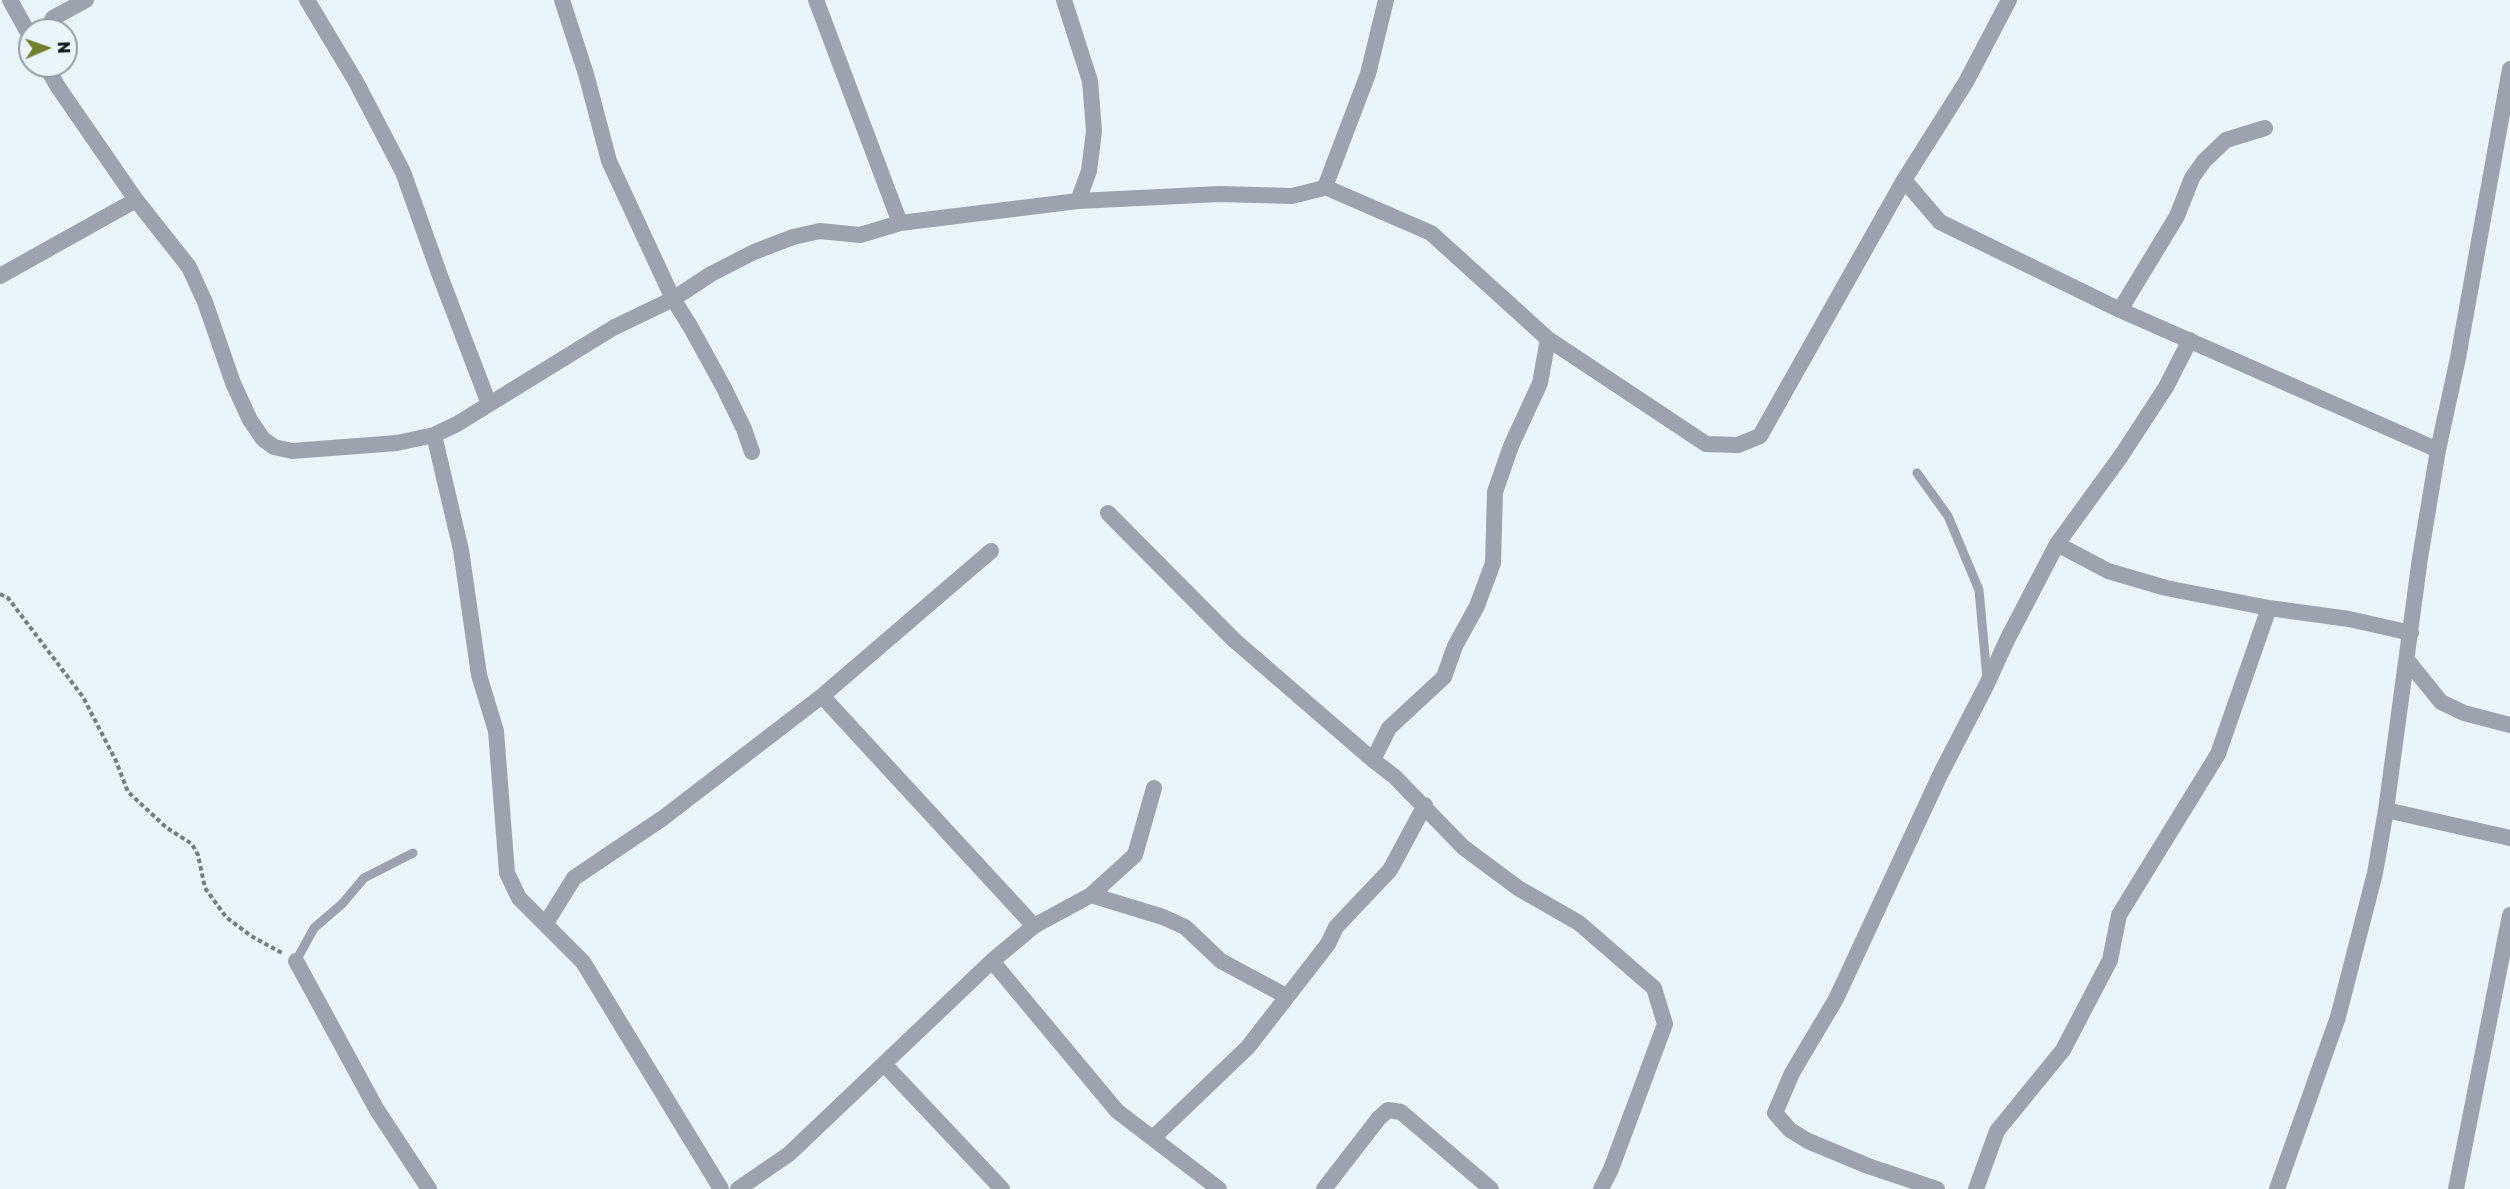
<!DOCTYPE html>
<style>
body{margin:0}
#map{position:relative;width:2510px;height:1189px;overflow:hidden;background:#e9f4fb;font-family:"Golos Text",sans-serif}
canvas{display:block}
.north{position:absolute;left:18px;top:18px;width:60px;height:60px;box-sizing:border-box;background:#e9f4fb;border:2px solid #929da4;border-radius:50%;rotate:88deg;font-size:16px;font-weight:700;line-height:24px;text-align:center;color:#101a21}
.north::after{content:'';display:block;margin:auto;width:21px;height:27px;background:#737f2c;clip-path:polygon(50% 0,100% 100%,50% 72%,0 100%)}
</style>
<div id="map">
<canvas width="2510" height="1189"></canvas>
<div class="north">N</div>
</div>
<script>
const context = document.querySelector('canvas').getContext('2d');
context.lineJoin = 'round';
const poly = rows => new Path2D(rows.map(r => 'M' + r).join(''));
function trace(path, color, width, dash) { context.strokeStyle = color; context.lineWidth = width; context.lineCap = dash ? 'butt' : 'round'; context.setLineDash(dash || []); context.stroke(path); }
const path = poly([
 [0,594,8,598,83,697,116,761,128,792,167,828,192,844,198,855,205,888,226,917,251,936,282,953]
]);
const service = poly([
 [1917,473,1948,516,1979,590,1987,678],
 [296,961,314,928,342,904,364,878,413,853]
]);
const minor = poly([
 [10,0,30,36],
 [307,0,355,80,403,172,439,273,489,404],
 [562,0,586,74,609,161,673,299,690,326,724,388,744,429,752,452],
 [816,0,900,223],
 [1064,0,1090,81,1094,131,1089,171,1078,201],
 [48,30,53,18,86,0],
 [46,66,58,87,136,200,189,267,205,302,233,383,250,420,263,439,274,447,292,451,397,443,434,435,457,424,613,328,673,299,711,274,754,252,793,237,820,231,860,235,900,223,1078,201,1220,194,1292,196,1320,189,1325,187,1368,74,1386,0],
 [1904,180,1940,222,2120,310,2438,450],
 [1325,187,1431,233,1548,339,1706,444,1738,445,1760,436,1904,180,1966,82,2009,0],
 [0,276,136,200],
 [2120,310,2177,216,2192,178,2204,161,2226,140,2265,128],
 [434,435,461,550,479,675,496,731,507,873,519,898,583,962,721,1189],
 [1108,513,1234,640,1373,760,1395,777,1463,847,1518,888,1579,923,1654,988,1665,1024,1611,1169,1601,1189],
 [2057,544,2108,571,2166,588,2269,608,2349,619,2411,633],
 [2407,660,2441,702,2464,713,2510,725],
 [822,696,1034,926],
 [1373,760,1389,728,1444,677,1455,646,1477,606,1493,563,1495,492,1511,446,1540,383,1548,339],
 [2386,810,2510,838],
 [1091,895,1163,917,1185,927,1221,961,1286,996],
 [546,923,574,878,663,818,822,696,991,551],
 [296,961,377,1110,429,1189],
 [992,961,1117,1111,1219,1189],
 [884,1064,1002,1189],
 [1154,1137,1248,1047,1328,944,1336,927,1390,870,1425,805],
 [738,1189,789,1154,992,961,1034,926,1091,895,1135,855,1154,788],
 [1324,1189,1379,1118,1388,1110,1401,1112,1491,1189],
 [1937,1189,1868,1166,1808,1141,1790,1130,1775,1113,1792,1073,1836,999,1941,773,1987,684,2007,640,2057,544,2121,456,2166,387,2190,340],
 [1976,1189,1997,1131,2063,1050,2110,960,2119,915,2218,754,2269,608],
 [2277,1189,2338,1017,2375,873,2386,810,2420,558,2438,450,2458,358,2510,69],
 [2456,1189,2510,915]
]);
trace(path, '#727d84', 4, [4.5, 3]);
trace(service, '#9ca3ae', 9);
trace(minor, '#9ca3ae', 16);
</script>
